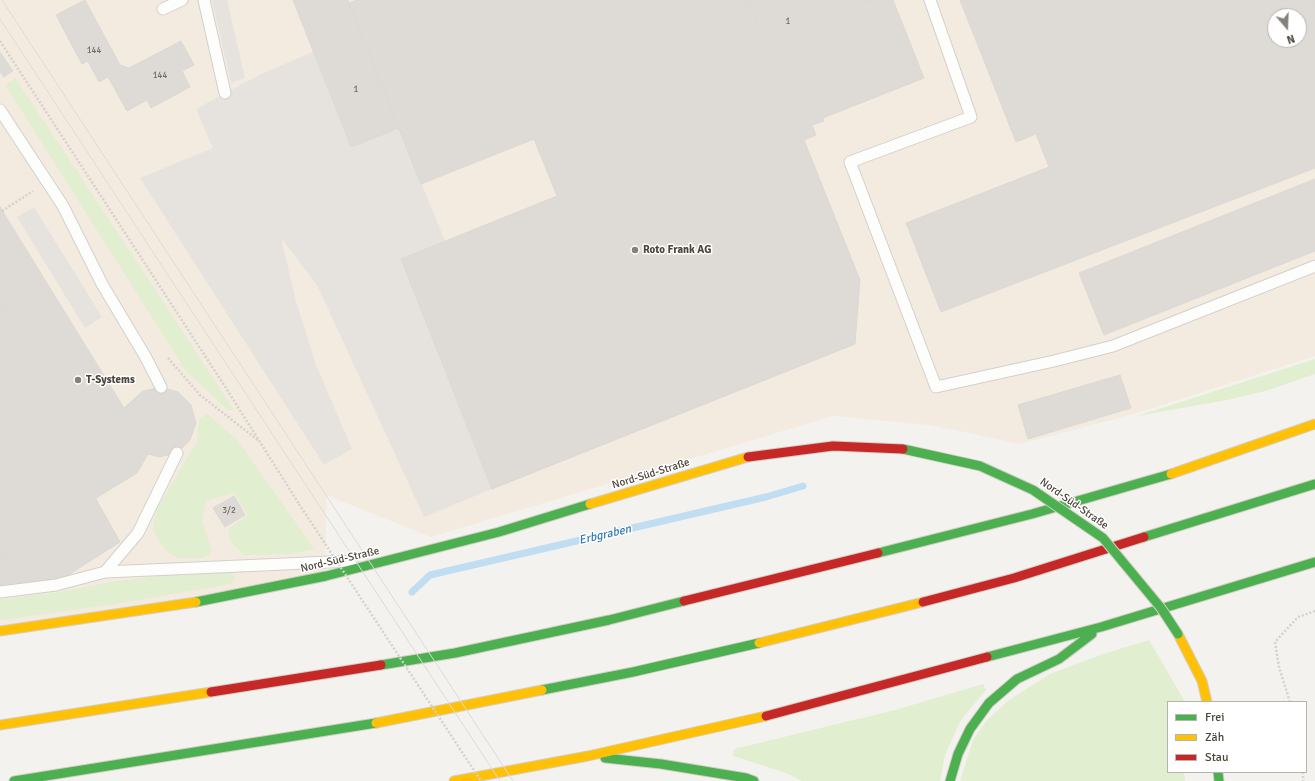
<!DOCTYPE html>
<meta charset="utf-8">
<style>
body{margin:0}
#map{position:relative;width:1315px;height:781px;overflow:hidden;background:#f4f2ee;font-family:Signika,sans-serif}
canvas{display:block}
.legend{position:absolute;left:1167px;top:701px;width:140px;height:72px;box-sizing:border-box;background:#fff;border:1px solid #b7b4b0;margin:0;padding:5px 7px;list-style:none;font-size:12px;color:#4b4439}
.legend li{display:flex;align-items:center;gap:8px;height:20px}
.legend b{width:20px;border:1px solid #b7b4b0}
.north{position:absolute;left:1267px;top:8px;width:40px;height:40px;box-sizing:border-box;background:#fff;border:1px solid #b7b4b0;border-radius:50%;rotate:161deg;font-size:11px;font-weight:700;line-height:16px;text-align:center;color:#4b4439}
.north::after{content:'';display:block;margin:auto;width:14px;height:18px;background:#868178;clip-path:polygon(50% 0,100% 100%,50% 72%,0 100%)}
</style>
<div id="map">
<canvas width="1315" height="781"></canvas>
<ul class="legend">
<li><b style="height:5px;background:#4caf50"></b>Frei</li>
<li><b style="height:5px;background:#ffc107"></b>Zäh</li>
<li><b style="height:5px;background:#c62828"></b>Stau</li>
</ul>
<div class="north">N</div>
</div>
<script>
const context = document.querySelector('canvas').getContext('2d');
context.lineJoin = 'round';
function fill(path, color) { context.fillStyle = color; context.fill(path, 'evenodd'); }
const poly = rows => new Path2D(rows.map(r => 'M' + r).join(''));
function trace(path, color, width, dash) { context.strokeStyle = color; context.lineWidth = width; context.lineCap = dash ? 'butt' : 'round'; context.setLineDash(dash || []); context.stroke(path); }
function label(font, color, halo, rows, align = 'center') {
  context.font = font + ' Signika,sans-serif'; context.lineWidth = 3; context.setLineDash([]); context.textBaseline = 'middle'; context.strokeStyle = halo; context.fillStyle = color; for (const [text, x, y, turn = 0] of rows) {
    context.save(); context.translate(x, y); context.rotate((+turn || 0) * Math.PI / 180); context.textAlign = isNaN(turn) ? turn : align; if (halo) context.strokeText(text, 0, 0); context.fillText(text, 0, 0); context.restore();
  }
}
const commercial = poly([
 [0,0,1315,0,1315,356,1134,414,1020,444,930,425,833,416,431,537,326,495,326,576,0,631],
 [1275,16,1299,16,1299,40,1275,40]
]);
const green = poly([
 [15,78,147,277,233,409,229,411,186,371,6,86],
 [1315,359,1315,374,1266,391,1227,400,1137,416],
 [207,414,237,440,314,549,290,554,244,555,230,540,228,529,248,515,234,493,206,501,202,522,212,551,209,555,203,558,178,558,167,552,156,537,153,528,157,509,197,442,199,419],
 [229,572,233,575,235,579,230,584,110,605,0,620,0,599,61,592,117,581,175,574],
 [1149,640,1184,700,1184,702,1168,702,1168,772,1184,772,1185,781,960,781,973,740,987,720,1009,700,1050,674,1103,654],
 [983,684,986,690,961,720,945,755,940,781,802,781,786,773,733,756,734,749,895,710]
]);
const parking = poly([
 [212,0,227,0,245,78,231,83],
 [313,52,351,147,399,128,445,241,401,259,492,489,424,517,317,285,281,238,296,301,316,365,352,449,324,465,140,178,213,148,196,109,259,75],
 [34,207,102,317,85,328,17,217]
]);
const stream = poly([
 [412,592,430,575,766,497,803,486]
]);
const building = poly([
 [85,0,120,65,129,68,181,41,194,65,182,71,190,87,151,108,147,100,127,111,108,77,99,82,88,61,82,64,56,15,85,0],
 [293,0,348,0,399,128,351,147,293,0],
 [357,0,748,0,765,44,874,0,893,0,924,78,823,118,824,121,812,125,816,135,804,140,860,280,855,344,492,489,401,259,557,196,534,139,421,184,349,3,357,0],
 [748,0,874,0,765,44,748,0],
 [960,0,1315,0,1315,168,941,312,906,223,1049,167,1036,134,1016,142,960,0],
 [1275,16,1299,16,1299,40,1275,40,1275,16],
 [0,52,13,71,4,77,0,72,0,52],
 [1315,179,1315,251,1104,335,1079,273,1315,179],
 [0,207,124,408,143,391,161,387,178,392,191,405,196,423,190,440,177,453,159,457,148,454,137,473,0,557,0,485,84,432,0,301,0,207],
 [0,301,84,432,0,485,0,301],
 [1120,375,1131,408,1028,439,1018,405,1120,375],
 [234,496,245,515,225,527,213,508,234,496],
 [96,499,120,542,54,584,0,590,0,557,96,499]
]);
const path = poly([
 [0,41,226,388,299,504],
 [2,211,33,191],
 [168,358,200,395,259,441],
 [1290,702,1279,667,1275,642,1298,617,1315,611],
 [1303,772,1303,781]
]);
const lane = poly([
 [204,0,225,93],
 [930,0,971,117,850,162,936,387,1054,361,1113,346,1315,266],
 [163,9,182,0],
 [0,110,63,206,102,284,145,356,161,387],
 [105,572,138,533,177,453],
 [0,592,56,585,105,572,352,561]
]);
const fast = poly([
 [1144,537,1315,484],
 [878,553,1032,514,1171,474],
 [196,602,326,576,499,532,590,504],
 [987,657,1101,627,1315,562],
 [381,665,455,653,609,620,684,601],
 [542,690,633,672,759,643],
 [605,758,661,764,746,778,754,781],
 [1218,772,1219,781],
 [14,781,376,723],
 [950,781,958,754,970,729,989,703,1017,679,1059,659,1092,634]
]);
const slow = poly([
 [1171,474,1315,424],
 [590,504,748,457],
 [0,631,196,602],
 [1178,634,1202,681,1207,702],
 [759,643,923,602],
 [376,723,542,690],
 [0,725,211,692],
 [454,781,588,756,766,716]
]);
const jam = poly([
 [684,601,878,553],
 [923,602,1014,578,1144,537],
 [211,692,381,665],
 [766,716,987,657]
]);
const tram = poly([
 [2,0,513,781],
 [0,19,500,781]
]);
const pathBridge = poly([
 [299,504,481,781]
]);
const fastBridge = poly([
 [903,449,980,466,1033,490,1103,538,1161,608,1178,634]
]);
const jamBridge = poly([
 [748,457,833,446,903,449]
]);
const markers = [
 [635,250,4,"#868178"],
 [78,380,4,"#868178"]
];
const numberNames = [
 ["1",788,22],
 ["144",94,51],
 ["144",160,76],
 ["1",356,90],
 ["3/2",229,511]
];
const poiNames = [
 ["Roto Frank AG",643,250],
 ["T-Systems",86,380]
];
const streetNames = [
 ["Nord-Süd-Straße",651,474,-17],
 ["Nord-Süd-Straße",1074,504,35],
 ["Nord-Süd-Straße",340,560,-13]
];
const waterNames = [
 ["Erbgraben",605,535,-13]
];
fill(commercial, '#f3ebdf');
fill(green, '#e1eecf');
fill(parking, '#e6e3df');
trace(stream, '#c0ddf1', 7);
fill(building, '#dedbd6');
trace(building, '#dcd9d4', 1);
trace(lane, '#d2d0cb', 13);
trace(fast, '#d3cfc5', 11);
trace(slow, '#d3cfc5', 11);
trace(jam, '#d3cfc5', 11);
trace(path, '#d3d2cc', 2.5, [2, 2]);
trace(lane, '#fdfdfc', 11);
trace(fast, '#4caf50', 9);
trace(slow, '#ffc107', 9);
trace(jam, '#c62828', 9);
trace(tram, '#dbdbda', 1);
trace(fastBridge, '#d3cfc5', 11, []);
trace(jamBridge, '#d3cfc5', 11, []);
trace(pathBridge, '#d3d2cc', 2.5, [2, 2]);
trace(fastBridge, '#4caf50', 9);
trace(jamBridge, '#c62828', 9);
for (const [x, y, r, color] of markers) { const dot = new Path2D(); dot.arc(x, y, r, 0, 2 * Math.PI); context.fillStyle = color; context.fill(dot); trace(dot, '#fff', 1.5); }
label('9px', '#706a61', null, numberNames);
label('bold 11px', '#4b4439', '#fff', poiNames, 'left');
label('11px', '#4b4439', '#fff', streetNames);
label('italic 12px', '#2e7ab2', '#fff', waterNames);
</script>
